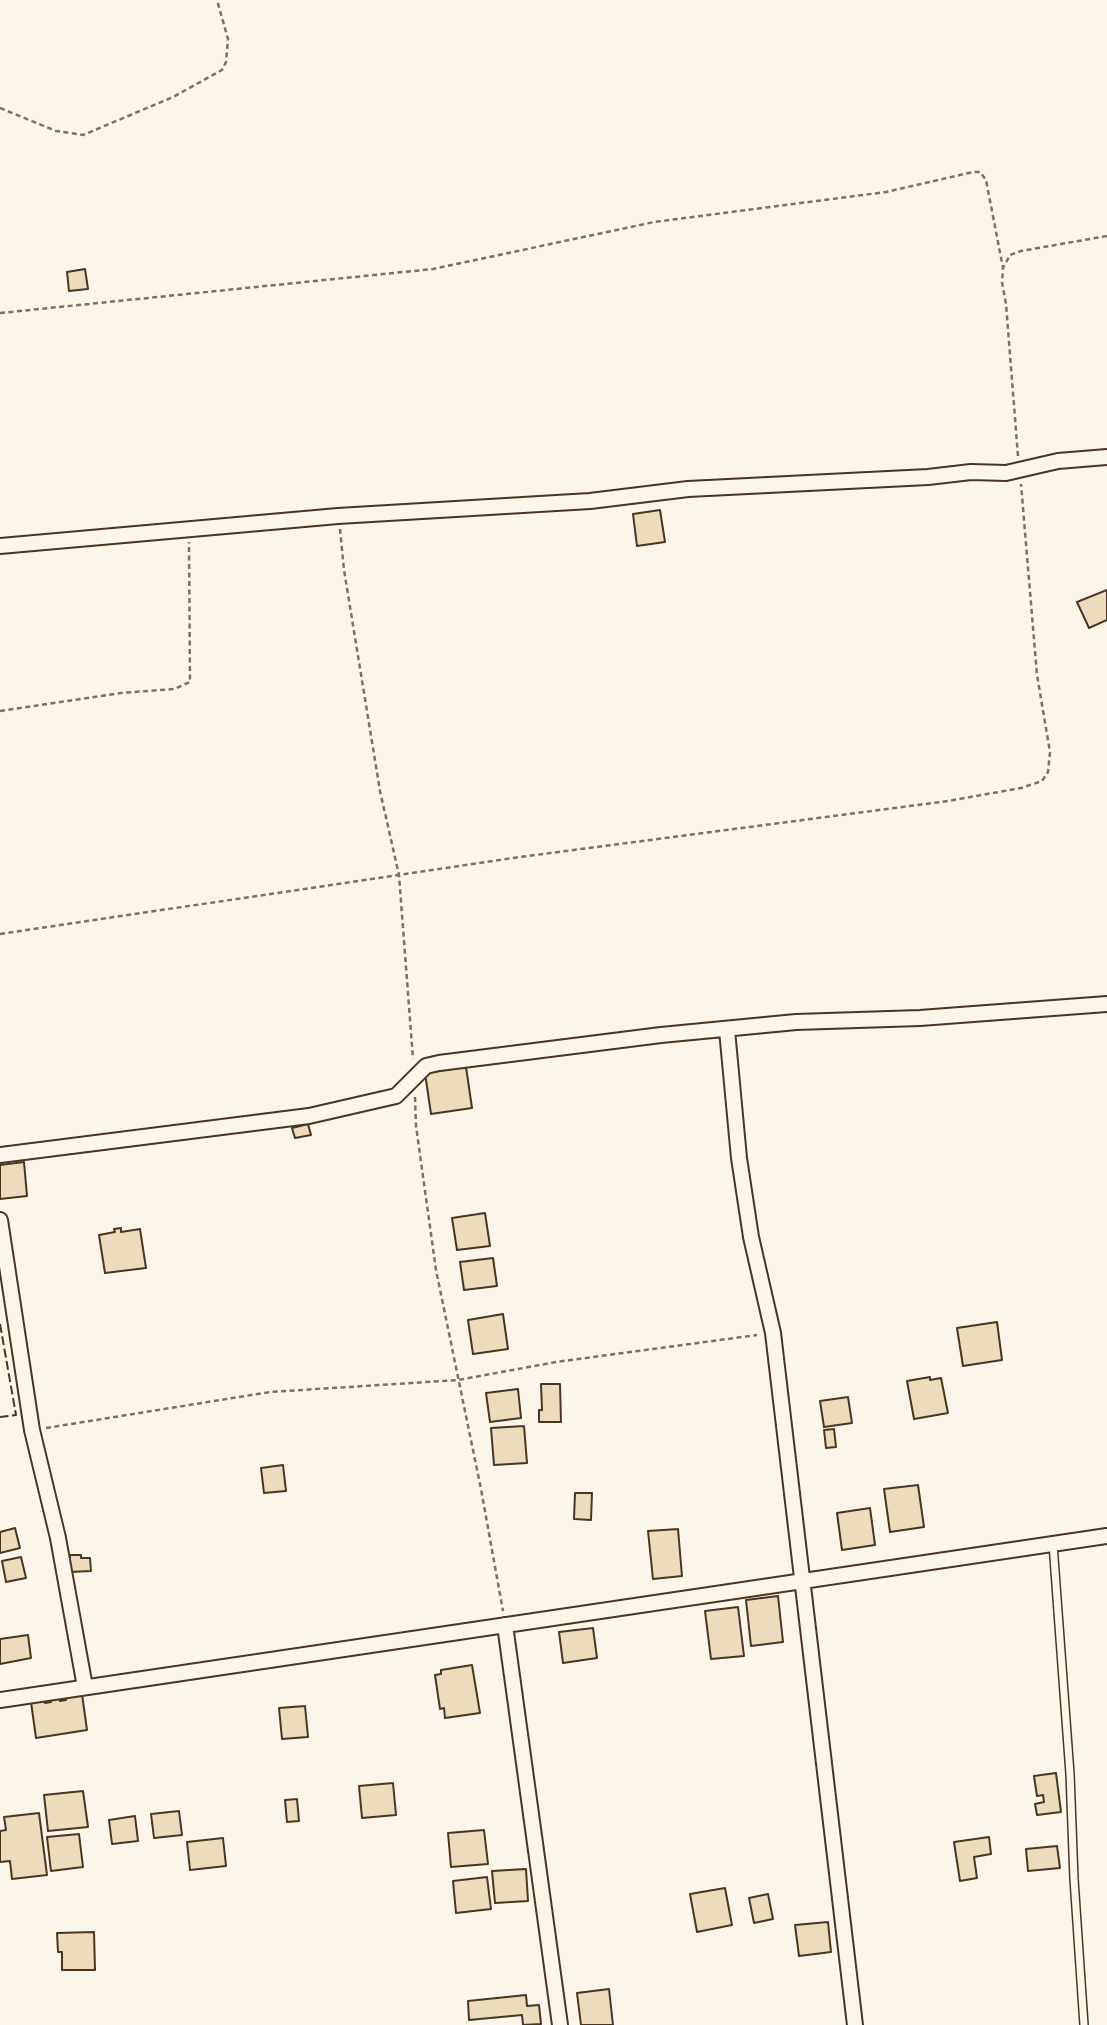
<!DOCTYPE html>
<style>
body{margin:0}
canvas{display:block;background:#fbf6e9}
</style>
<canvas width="1107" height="2025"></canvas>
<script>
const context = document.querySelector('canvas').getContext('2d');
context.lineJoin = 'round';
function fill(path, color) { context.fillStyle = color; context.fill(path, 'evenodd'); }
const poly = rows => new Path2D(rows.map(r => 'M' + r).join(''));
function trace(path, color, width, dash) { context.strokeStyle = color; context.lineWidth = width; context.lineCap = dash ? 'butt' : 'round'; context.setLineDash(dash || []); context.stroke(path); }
const building = poly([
 [85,269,88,289,69,291,67,272,85,269],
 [660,510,665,542,637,546,633,514,660,510],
 [1107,590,1107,620,1089,628,1077,602,1107,590],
 [466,1067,472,1108,431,1114,425,1073,466,1067],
 [308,1124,311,1135,295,1138,292,1128,308,1124],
 [24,1162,27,1196,0,1199,0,1165,24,1162],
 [485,1213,490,1246,457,1250,452,1218,485,1213],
 [121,1228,121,1232,140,1229,146,1268,105,1273,99,1235,115,1232,114,1229,121,1228],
 [493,1258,497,1286,464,1290,460,1262,493,1258],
 [503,1314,508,1349,473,1354,468,1320,503,1314],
 [997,1322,1002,1360,963,1366,957,1328,997,1322],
 [930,1377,930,1380,941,1378,948,1413,914,1419,907,1381,930,1377],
 [541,1384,560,1384,561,1422,539,1422,539,1410,542,1410,541,1384],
 [518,1389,521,1418,490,1422,486,1393,518,1389],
 [848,1397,852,1423,824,1427,820,1401,848,1397],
 [524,1426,527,1463,494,1465,491,1428,524,1426],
 [834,1429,836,1447,826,1448,824,1430,834,1429],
 [283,1465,286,1491,264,1493,261,1468,283,1465],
 [918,1485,924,1527,890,1532,884,1489,918,1485],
 [575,1493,592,1493,591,1520,574,1519,575,1493],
 [870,1508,875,1545,842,1550,837,1513,870,1508],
 [15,1528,20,1548,0,1553,0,1532,15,1528],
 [678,1529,682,1576,653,1579,648,1531,678,1529],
 [70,1555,81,1555,81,1558,90,1558,91,1571,70,1572,70,1555],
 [21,1557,26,1578,6,1582,2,1561,21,1557],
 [778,1596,783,1642,751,1646,746,1600,778,1596],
 [738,1607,744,1656,711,1659,705,1611,738,1607],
 [593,1628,597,1658,563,1663,559,1632,593,1628],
 [28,1635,31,1658,0,1664,0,1639,28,1635],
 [472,1665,480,1713,445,1718,444,1708,440,1709,435,1675,441,1674,441,1670,472,1665],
 [82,1694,87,1730,36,1738,31,1702,44,1700,45,1703,51,1702,50,1697,59,1696,60,1701,66,1700,66,1697,82,1694],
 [305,1706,308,1737,282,1739,279,1708,305,1706],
 [1056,1773,1061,1812,1037,1815,1035,1804,1044,1802,1043,1795,1037,1796,1034,1776,1056,1773],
 [393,1783,396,1815,362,1818,359,1786,393,1783],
 [83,1791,88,1827,48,1831,44,1795,83,1791],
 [297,1799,299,1821,287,1822,285,1800,297,1799],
 [179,1811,182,1835,154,1838,151,1814,179,1811],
 [39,1813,47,1875,12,1879,10,1861,0,1862,0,1831,6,1830,4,1817,39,1813],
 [135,1816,138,1841,112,1844,109,1820,135,1816],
 [484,1830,488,1864,451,1867,448,1833,484,1830],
 [79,1834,83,1867,51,1871,47,1837,79,1834],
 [989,1837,991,1854,974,1857,977,1878,960,1881,954,1842,989,1837],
 [223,1838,226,1866,190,1870,187,1842,223,1838],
 [1057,1846,1060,1868,1028,1871,1026,1849,1057,1846],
 [526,1869,528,1901,495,1903,492,1871,526,1869],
 [487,1877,491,1909,456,1913,453,1881,487,1877],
 [725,1888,732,1925,697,1932,690,1894,725,1888],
 [768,1894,773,1919,754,1923,749,1898,768,1894],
 [828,1922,831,1952,799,1956,795,1925,828,1922],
 [94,1932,95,1970,62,1970,62,1952,58,1952,57,1933,94,1932],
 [609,1989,613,2025,581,2025,577,1993,609,1989],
 [526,1995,527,2006,539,2005,541,2024,523,2025,522,2015,469,2020,468,2001,526,1995]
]);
const path = poly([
 [0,108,56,131,83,135,173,97,222,70,226,62,228,39,217,0],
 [0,313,433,269,654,222,886,192,973,172,980,172,986,180,1003,268],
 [1018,456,1006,304,1002,282,1003,268,1010,255,1021,251,1107,236],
 [340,529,344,570,380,791,399,875,413,1059],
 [0,711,121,693,174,689,190,682,189,542],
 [0,934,520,857,948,801,1021,788,1042,781,1048,772,1050,752,1037,675,1021,484],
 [415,1097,416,1126,436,1270,481,1489,503,1611],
 [46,1428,270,1392,458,1380,556,1362,757,1335]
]);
const service = poly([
 [1053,1544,1070,1774,1074,1879,1084,2025]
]);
const minor = poly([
 [0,546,338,516,590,501,688,489,928,477,971,472,1006,473,1058,461,1107,457],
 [727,1030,739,1158,751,1237,773,1333,855,2025],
 [0,1155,309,1116,396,1096,426,1066,439,1063,661,1035,796,1022,920,1018,1107,1004],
 [0,1220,32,1430,58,1538,85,1687],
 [505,1625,560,2025],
 [0,1700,1107,1536]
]);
const fence = poly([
 [0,1324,16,1415,0,1417]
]);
fill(building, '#ecdcbc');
trace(building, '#4a3520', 2);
trace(service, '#4a3520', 10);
trace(minor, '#4a3520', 18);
trace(path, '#7f6f5c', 2.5, [5, 3.5]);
trace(service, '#fbf6e9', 7);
trace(minor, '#fbf6e9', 14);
trace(fence, '#4a3520', 2, [9, 3.5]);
</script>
